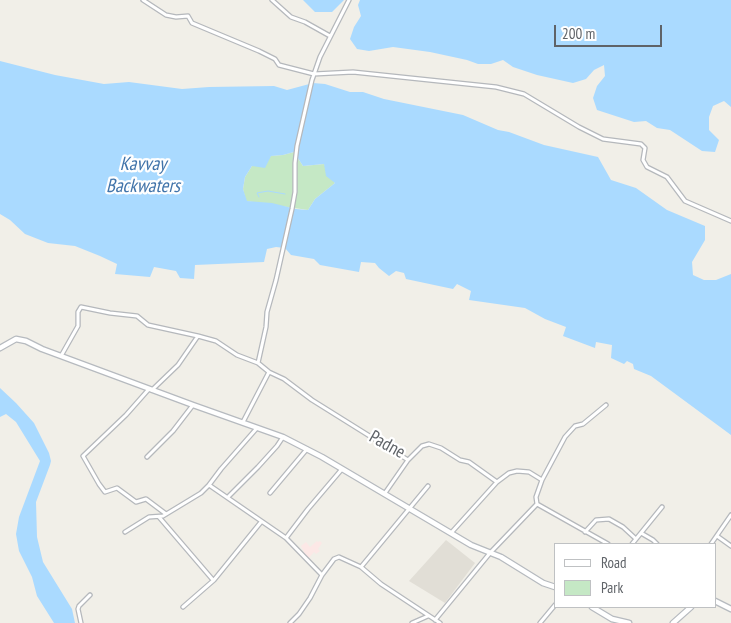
<!DOCTYPE html>
<style>
body{margin:0}
#map{position:relative;width:731px;height:623px;overflow:hidden;background:#f1efe8;font-family:"PT Sans Narrow",sans-serif}
canvas{display:block}
.legend{position:absolute;left:554px;top:543px;width:162px;height:65px;box-sizing:border-box;background:#fff;border:1px solid #bfc1c3;margin:0;padding:6px 9px;list-style:none;font-size:15px;color:#5f6368}
.legend li{display:flex;align-items:center;gap:10px;height:25px}
.legend b{width:25px;border:1px solid #bfc1c3}
.scale{position:absolute;left:554px;top:25px;width:108px;height:22px;box-sizing:border-box;border:2px solid #5f6368;border-top:0;padding-left:6px;font-size:15px;line-height:18px;white-space:nowrap;color:#5f6368;-webkit-text-stroke:4px #fff;paint-order:stroke}
</style>
<div id="map">
<canvas width="731" height="623"></canvas>
<ul class="legend">
<li><b style="height:6px;background:#fff"></b>Road</li>
<li><b style="height:14px;background:#c5e8c5"></b>Park</li>
</ul>
<div class="scale">200 m</div>
</div>
<script>
const context = document.querySelector('canvas').getContext('2d');
context.lineJoin = 'round';
function fill(path, color) { context.fillStyle = color; context.fill(path, 'evenodd'); }
const poly = rows => new Path2D(rows.map(r => 'M' + r).join(''));
function trace(path, color, width, dash) { context.strokeStyle = color; context.lineWidth = width; context.lineCap = dash ? 'butt' : 'round'; context.setLineDash(dash || []); context.stroke(path); }
function label(font, color, halo, rows, align = 'center') {
  context.font = font + ' "PT Sans Narrow",sans-serif'; context.lineWidth = 4.5; context.setLineDash([]); context.textBaseline = 'middle'; context.strokeStyle = halo; context.fillStyle = color; for (const [text, x, y, turn = 0] of rows) {
    context.save(); context.translate(x, y); context.rotate((+turn || 0) * Math.PI / 180); context.textAlign = isNaN(turn) ? turn : align; if (halo) context.strokeText(text, 0, 0); context.fillText(text, 0, 0); context.restore();
  }
}
const education = poly([
 [446,540,475,563,445,603,409,581]
]);
const medical = poly([
 [317,541,318,542,320,541,322,543,318,549,320,551,316,554,314,552,308,559,303,553,304,552,301,546,306,542,310,547]
]);
const green = poly([
 [294,152,303,166,324,164,335,183,315,199,308,210,246,201,243,189,245,177,252,166,271,156,283,155]
]);
const water = poly([
 [303,0,344,0,332,12,315,12],
 [360,0,731,0,731,107,724,101,713,106,709,117,709,130,719,140,715,152,702,151,670,130,657,128,646,121,634,122,597,110,593,98,597,86,605,76,604,65,594,70,586,79,573,83,537,75,513,67,503,60,491,64,478,64,467,60,430,52,393,47,369,51,357,49,350,39,354,27,361,16,358,5],
 [0,61,55,75,104,84,129,82,182,89,209,87,274,86,287,90,313,83,325,84,350,92,363,92,384,99,463,115,498,130,509,132,544,145,598,157,611,180,636,188,667,210,705,226,705,240,692,262,693,275,704,280,716,280,731,274,731,435,651,376,634,369,633,364,627,361,624,364,611,358,612,345,596,342,595,348,563,336,566,327,545,319,525,308,469,300,471,291,457,284,453,289,406,279,404,273,396,271,389,276,379,268,375,263,361,262,359,272,320,265,314,259,291,255,285,248,276,247,267,249,264,262,195,265,194,279,180,278,176,271,154,267,150,277,115,274,117,264,100,256,75,246,48,243,25,234,10,220,0,214],
 [294,152,303,166,324,164,326,176,335,183,315,199,308,210,296,209,272,203,247,201,243,189,245,177,252,166,265,168,271,156,283,155],
 [0,388,16,403,34,423,49,453,51,461,50,465,36,502,37,537,43,562,72,609,75,623,54,623,37,596,32,577,19,551,16,534,19,517,40,461,16,422,6,414,0,417]
]);
const stream = poly([
 [259,197,257,193,268,191,285,194]
]);
const minor = poly([
 [143,0,166,15,176,17,188,16,192,23,259,51,275,59,279,65,314,74,353,72,496,87,524,94,579,127,603,139,641,144,645,148,643,160,647,167,667,177,685,201,731,221],
 [272,0,291,17,305,22,330,36],
 [349,0,320,57,312,80,297,146,295,163,295,192,292,209,276,280,267,312,266,327,258,363,269,372,284,379,312,400,408,460,422,446,429,444,441,448,460,460,469,462,497,482,509,473,517,471,529,472,542,480,536,497,537,504,608,544],
 [61,356,78,326,78,312,81,307,110,313,137,316,148,325,198,336],
 [149,389,126,415,83,456,99,484,105,492,117,488,136,502,146,499,166,514],
 [152,390,178,365,198,336,216,341,237,355,258,363],
 [243,422,269,372],
 [147,457,173,431,193,405],
 [542,480,565,437,575,426,583,424,606,405],
 [209,485,221,469,257,428],
 [270,493,307,449],
 [385,493,408,460],
 [228,497,258,467,277,446,283,437],
 [159,517,213,580],
 [125,532,149,517,163,516,168,513,201,493,209,485,286,538],
 [585,532,596,520,609,519,623,527,636,539],
 [451,533,497,482],
 [641,533,653,540,657,544],
 [717,536,731,546],
 [632,544,662,507],
 [711,544,731,515],
 [361,567,428,486],
 [322,575,286,538,308,509,342,469],
 [183,607,214,580,261,522],
 [435,620,490,553,537,504],
 [81,623,78,609,79,606,90,595],
 [290,623,299,614,310,598,322,575,334,559,339,557,361,567,381,584,440,623],
 [412,623,428,616],
 [540,623,555,605]
]);
const secondary = poly([
 [0,348,16,339,26,341,42,349,193,405,283,437,322,457,471,545,501,557,543,583,555,587],
 [715,601,731,609],
 [592,607,612,619,629,623],
 [673,623,691,607]
]);
const streetNames = [
 ["Padne",387,445,29]
];
const waterNames = [
 ["Kavvay",143,165],
 ["Backwaters",143,187]
];
fill(education, '#e1ded6');
fill(medical, '#fce8e6');
fill(green, '#c5e8c5');
fill(water, '#aadaff');
trace(stream, '#aadaff', 1);
trace(minor, '#b5b8bc', 5.5);
trace(secondary, '#b6babf', 7);
trace(minor, '#fff', 3);
trace(secondary, '#fff', 4.5);
label('18px', '#5f6368', '#fff', streetNames);
label('italic 19px', '#4174aa', '#fff', waterNames);
</script>
